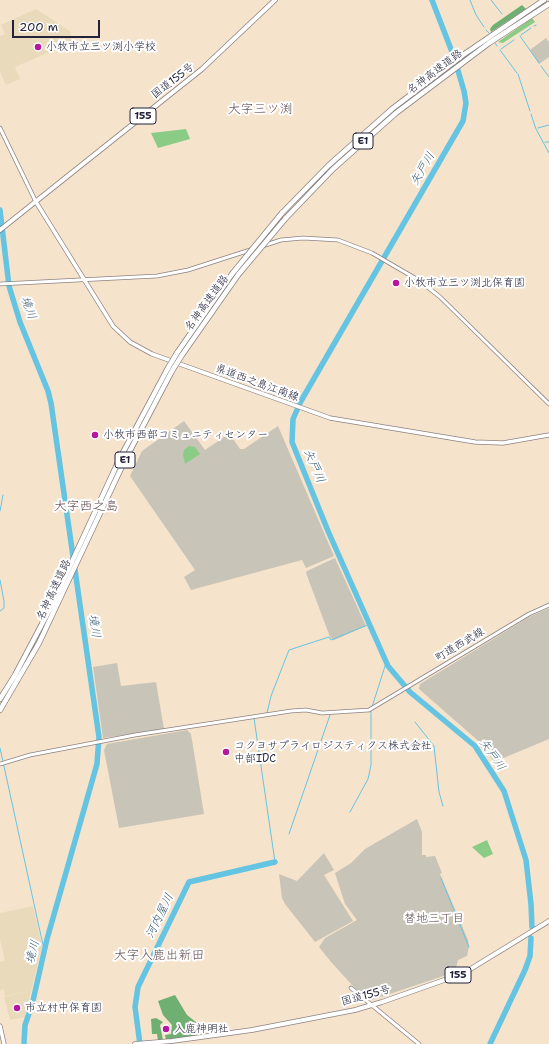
<!DOCTYPE html>
<meta charset="utf-8">
<style>
body{margin:0}
#map{position:relative;width:549px;height:1044px;overflow:hidden;background:#f6e3cb;font-family:"Shantell Sans",sans-serif}
canvas{display:block}
.scale{position:absolute;left:12px;top:20px;width:88px;height:18px;box-sizing:border-box;border:2px solid #22223b;border-top:0;padding-left:5px;font-size:12px;line-height:14px;white-space:nowrap;color:#22223b;-webkit-text-stroke:3px #fff;paint-order:stroke}
</style>
<div id="map">
<canvas width="549" height="1044"></canvas>
<div class="scale">200 m</div>
</div>
<script>
const context = document.querySelector('canvas').getContext('2d');
context.lineJoin = 'round';
function fill(path, color) { context.fillStyle = color; context.fill(path, 'evenodd'); }
const poly = rows => new Path2D(rows.map(r => 'M' + r).join(''));
function trace(path, color, width, dash) { context.strokeStyle = color; context.lineWidth = width; context.lineCap = dash ? 'butt' : 'round'; context.setLineDash(dash || []); context.stroke(path); }
function label(font, color, halo, rows, align = 'center') {
  context.font = font + ' "Shantell Sans","Klee One",sans-serif'; context.lineWidth = 4; context.setLineDash([]); context.textBaseline = 'middle'; context.strokeStyle = halo; context.fillStyle = color; for (const [text, x, y, turn = 0] of rows) {
    context.save(); context.translate(x, y); context.rotate((+turn || 0) * Math.PI / 180); context.textAlign = isNaN(turn) ? turn : align; if (halo) context.strokeText(text, 0, 0); context.fillText(text, 0, 0); context.restore();
  }
}
const built = poly([
 [36,9,70,31,72,45,47,53,15,67,20,79,6,85,0,72,0,36,5,34,1,25],
 [33,906,42,946,31,991,5,996,4,989,0,990,0,962,5,961,0,939,0,913],
 [31,991,25,1017,10,1020,4,997]
]);
const industrial = poly([
 [546,38,549,42,549,57,539,64,530,50],
 [184,421,205,450,224,437,231,436,240,449,244,449,278,426,334,556,306,568,302,560,191,590,184,577,195,570,130,476,142,451],
 [335,558,366,626,334,640,330,637,306,573,307,571],
 [549,608,549,739,494,762,483,745,419,689,420,684,529,617],
 [117,663,121,686,156,682,164,729,103,738,93,667],
 [187,730,191,734,204,814,119,828,104,750,107,744],
 [417,819,422,832,422,855,426,855,426,857,435,856,442,873,440,874,468,940,469,947,467,956,458,960,455,972,372,1000,364,998,331,962,319,947,325,938,357,920,345,904,335,873,351,863,365,849],
 [324,853,334,870,324,875,353,921,315,942,285,904,282,898,279,874,297,881]
]);
const green = poly([
 [532,18,535,22,503,43,498,42],
 [186,129,190,139,158,148,151,133],
 [189,446,195,447,200,454,185,464,183,455,184,450],
 [487,840,493,854,484,858,472,847]
]);
const forest = poly([
 [522,5,526,9,491,32,490,29,493,25],
 [175,995,187,1015,201,1026,196,1030,195,1036,166,1040,165,1035,171,1034,172,1025,163,1015,158,1001],
 [156,1018,163,1022,160,1025,163,1040,158,1041,157,1034,152,1034,151,1019]
]);
const stream = poly([
 [470,0,476,15,484,27],
 [491,0,502,14],
 [534,26,536,25],
 [486,30,489,33],
 [521,35,531,28],
 [520,36,539,63],
 [495,43,497,46],
 [501,49,514,40],
 [500,50,517,73],
 [541,66,549,77],
 [518,74,530,111],
 [531,114,536,129,549,153],
 [538,128,549,125],
 [545,142,549,142],
 [0,511,3,495],
 [0,580,4,601,4,608,0,611],
 [372,707,386,663],
 [263,714,267,713,271,696,289,650,329,637,331,640,370,624],
 [254,718,275,862],
 [415,722,434,746,439,792,443,806],
 [0,748,43,945],
 [350,812,368,779,371,765,371,710],
 [289,834,330,715],
 [441,878,469,947]
]);
const river = poly([
 [432,0,454,57,464,91,466,103,463,121,301,401,293,419,292,442,328,531,388,666,410,692,475,746,504,791,526,860,531,904,532,927],
 [0,210,9,286,20,322,48,391,51,403,99,737,97,764,47,939,32,1005,25,1025,24,1044],
 [140,1044,135,1007,138,987,189,882,275,862],
 [490,1044,525,970,530,956,531,938]
]);
const tertiary = poly([
 [0,128,36,202],
 [0,284,157,276,188,270,281,240,303,238,338,240,372,253,420,281,440,297,549,404],
 [0,764,30,755,135,735,291,711,306,710,322,713,369,710,529,614,549,605],
 [351,988,419,1044]
]);
const secondary = poly([
 [36,202,113,326,130,342,152,354,330,418,475,442,503,443,549,435],
 [0,1026,4,1044]
]);
const trunk = poly([
 [0,230,202,69,275,0],
 [135,1044,172,1041,252,1030,355,1010,382,1002,464,973,549,921]
]);
const motorway = poly([
 [282,213,329,165,392,109,463,55,544,0],
 [285,219,333,169,396,113,489,43,549,4],
 [177,353,232,274],
 [182,355,238,275],
 [0,699,15,675,51,607,120,458,168,368],
 [0,710,39,643,125,460,172,371]
]);
const motorwayBridge = poly([
 [232,274,282,213],
 [238,275,285,219],
 [168,368,177,353],
 [172,371,182,355]
]);
const markers = [
 [38,47,4,"#b5179e"],
 [396,283,4,"#b5179e"],
 [95,435,4,"#b5179e"],
 [226,752,4,"#b5179e"],
 [17,1008,4,"#b5179e"],
 [166,1029,4,"#b5179e"]
];
const shields = [
 [143,116,26],
 [363,141,20],
 [125,460,20],
 [458,975,26]
];
const shieldNames = [
 ["155",143,116],
 ["E1",363,141],
 ["E1",125,460],
 ["155",458,975]
];
const poiNames = [
 ["小牧市立三ツ渕小学校",46,47],
 ["小牧市立三ツ渕北保育園",404,283],
 ["小牧市西部コミュニティセンター",103,435],
 ["コクヨサプライロジスティクス株式会社",234,746],
 ["中部IDC",234,759],
 ["市立村中保育園",25,1008],
 ["入鹿神明社",174,1029]
];
const streetNames = [
 ["名神高速道路",435,72,-37],
 ["国道155号",173,81,-38],
 ["名神高速道路",207,303,-54],
 ["県道西之島江南線",257,383,20],
 ["名神高速道路",54,590,-65],
 ["町道西武線",460,645,-31],
 ["国道155号",366,996,-15]
];
const waterNames = [
 ["矢戸川",423,169,-60],
 ["境川",28,308,70],
 ["矢戸川",314,466,67],
 ["境川",94,626,82],
 ["矢戸川",492,755,55],
 ["河内屋川",160,916,-64],
 ["境川",33,952,-75]
];
const neighbourhoodNames = [
 ["替地三丁目",434,919]
];
const quarterNames = [
 ["大字三ツ渕",260,110],
 ["大字西之島",86,507],
 ["大字入鹿出新田",159,956]
];
fill(built, '#e8daba');
fill(industrial, '#c9c4b8');
fill(green, '#8acc85');
fill(forest, '#6fb072');
trace(stream, '#64c4e2', 1);
trace(river, '#64c4e2', 5.5);
trace(tertiary, '#8c8283', 4.5);
trace(secondary, '#8c8283', 5);
trace(trunk, '#8c8283', 5.5);
trace(motorway, '#8c8283', 6);
trace(tertiary, '#fff', 3);
trace(secondary, '#fff', 3.5);
trace(trunk, '#fff', 4);
trace(motorway, '#fff', 4.5);
trace(motorwayBridge, '#8c8283', 6, []);
trace(motorwayBridge, '#fff', 4.5);
for (const [x, y, r, color] of markers) { const dot = new Path2D(); dot.arc(x, y, r, 0, 2 * Math.PI); context.fillStyle = color; context.fill(dot); trace(dot, '#fff', 1.5); }
for (const [x, y, w] of shields) { const box = new Path2D(); box.roundRect(x - w / 2, y - 8, w, 16, 3); context.fillStyle = '#fff'; context.fill(box); trace(box, '#22223b', 1); }
label('bold 10px', '#22223b', null, shieldNames);
label('11px', '#22223b', '#fff', poiNames, 'left');
label('11px', '#22223b', '#fff', streetNames);
label('italic 12px', '#395b75', '#fff', waterNames);
label('12px', '#634c51', '#fff', neighbourhoodNames);
label('13px', '#634c51', '#fff', quarterNames);
</script>
